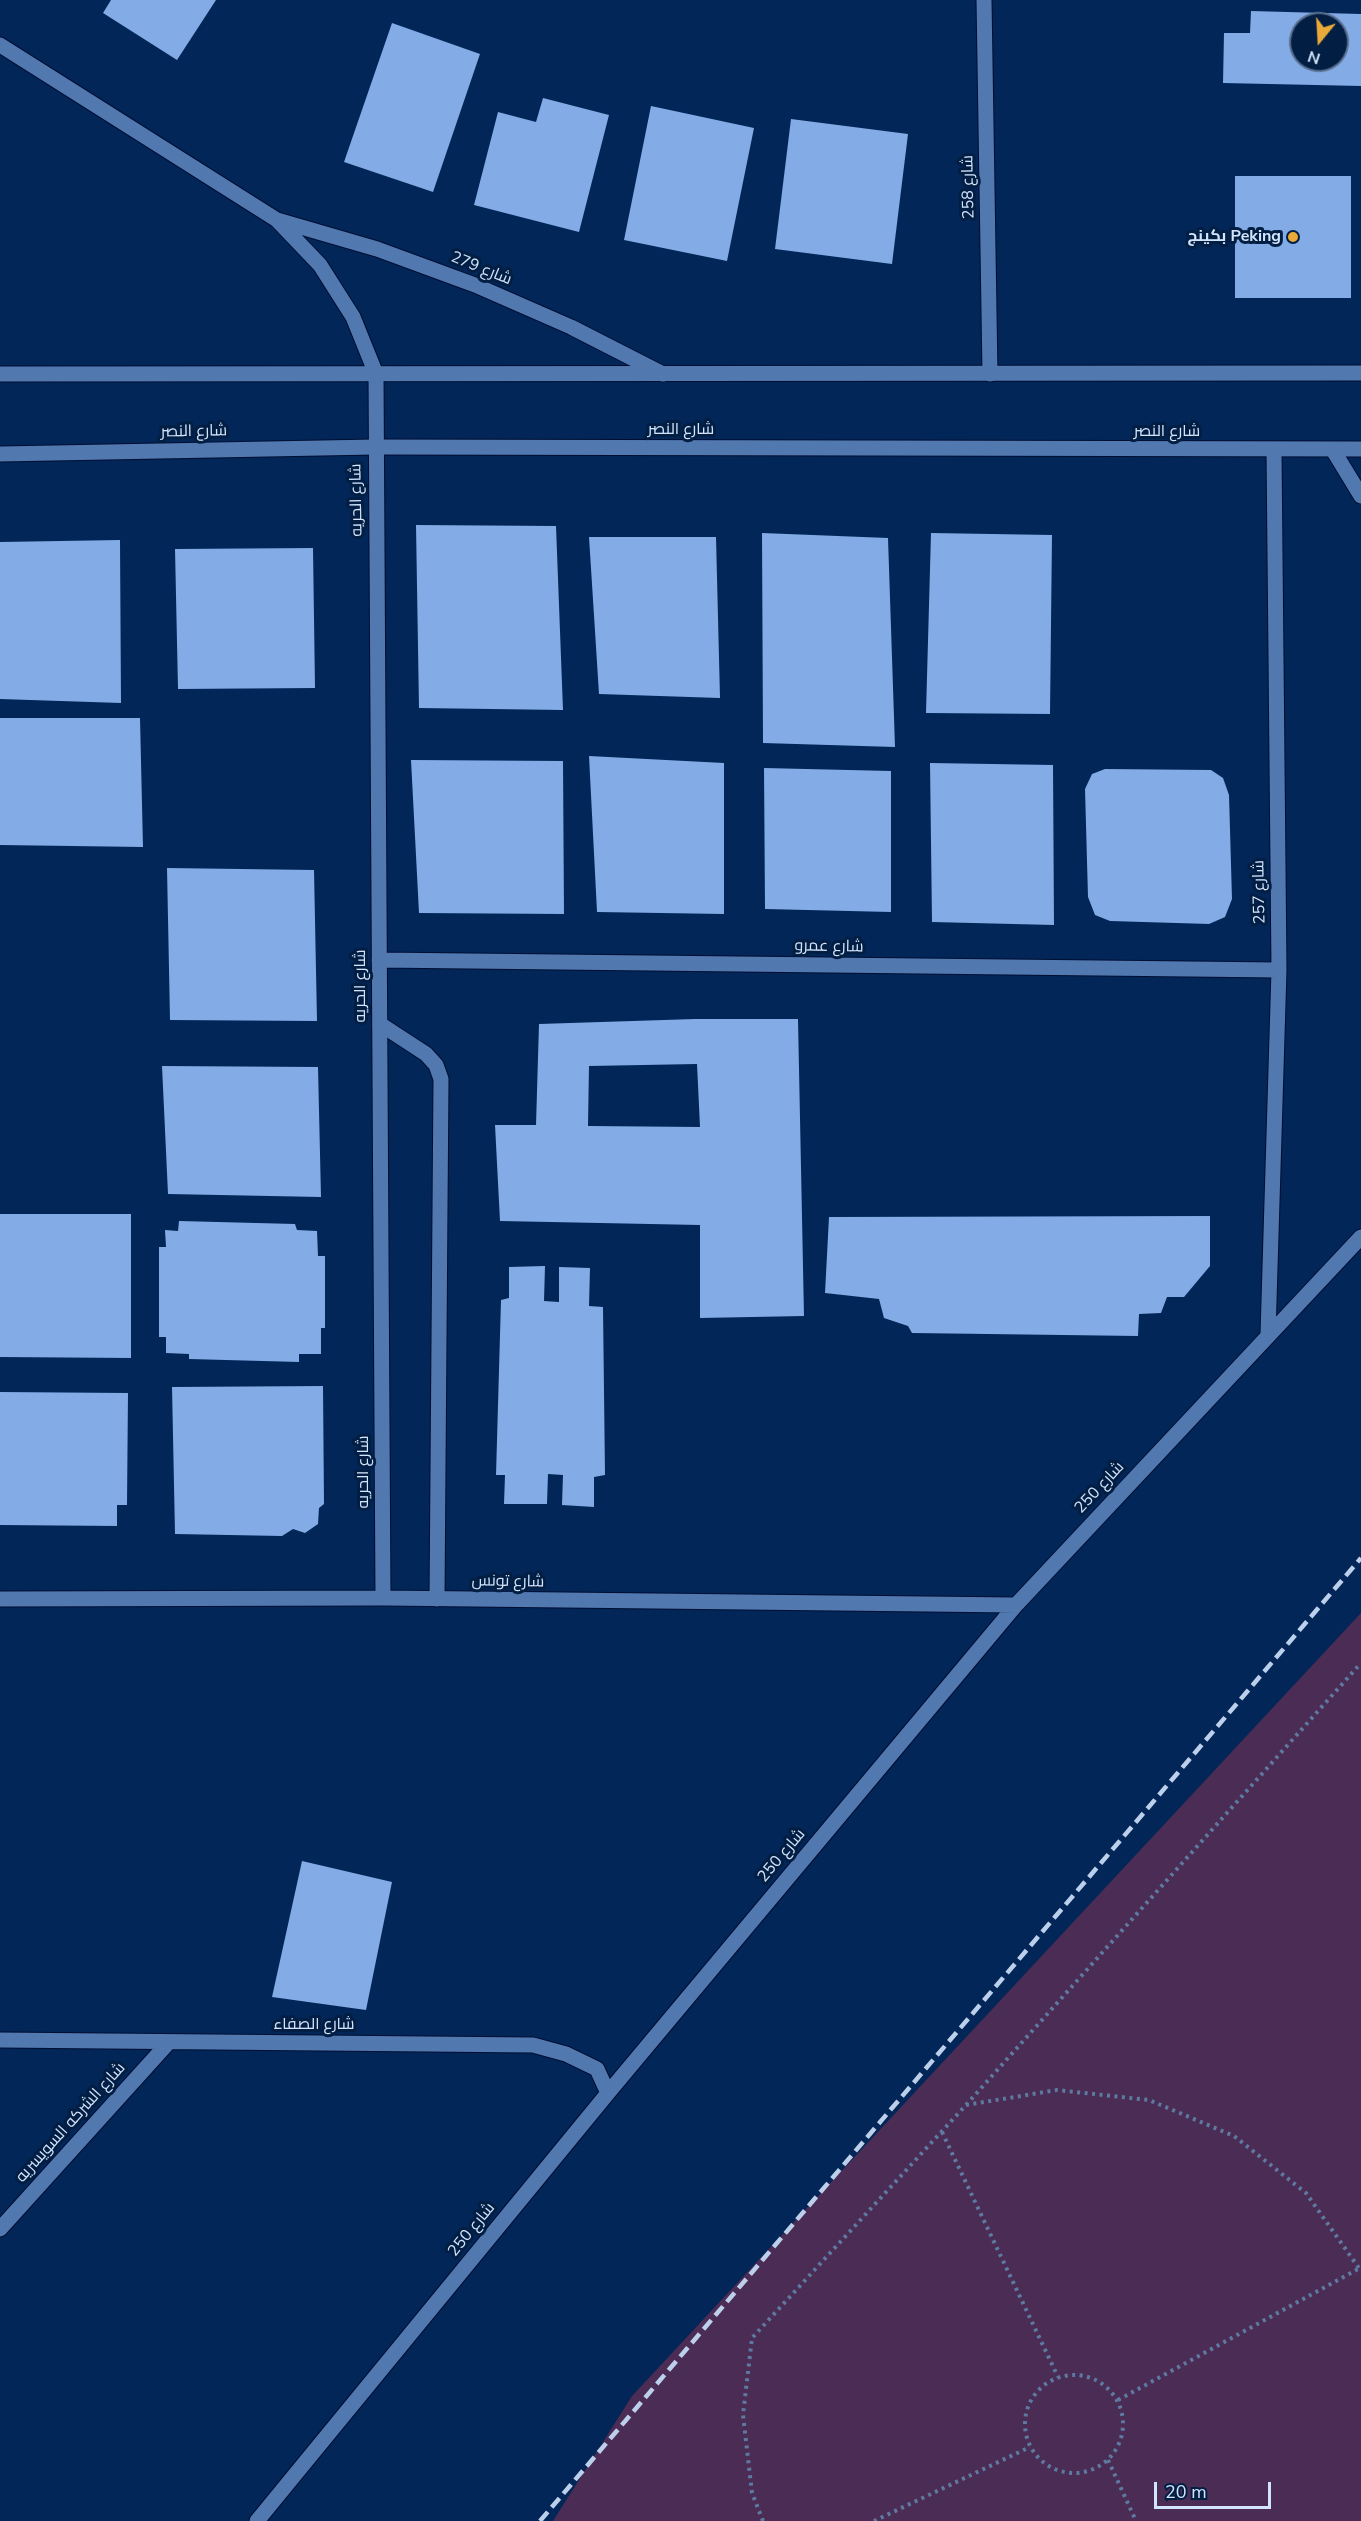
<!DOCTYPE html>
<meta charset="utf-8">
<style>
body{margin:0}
#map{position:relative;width:1361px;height:2521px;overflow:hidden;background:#022657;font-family:"Nunito Sans",sans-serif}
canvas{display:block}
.north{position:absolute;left:1289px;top:12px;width:60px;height:60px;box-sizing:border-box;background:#031e43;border:2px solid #566d8d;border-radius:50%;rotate:198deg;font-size:16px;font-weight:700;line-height:24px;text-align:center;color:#d3e4fd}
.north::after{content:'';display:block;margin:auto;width:21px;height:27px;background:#eaaa39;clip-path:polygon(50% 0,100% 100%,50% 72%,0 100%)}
.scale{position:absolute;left:1154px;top:2482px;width:117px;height:27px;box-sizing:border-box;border:3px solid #d3e4fd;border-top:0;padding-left:8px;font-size:18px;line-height:21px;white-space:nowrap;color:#d3e4fd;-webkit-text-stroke:4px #031e43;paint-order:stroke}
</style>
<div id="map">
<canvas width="1361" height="2521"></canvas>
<div class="north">N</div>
<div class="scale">20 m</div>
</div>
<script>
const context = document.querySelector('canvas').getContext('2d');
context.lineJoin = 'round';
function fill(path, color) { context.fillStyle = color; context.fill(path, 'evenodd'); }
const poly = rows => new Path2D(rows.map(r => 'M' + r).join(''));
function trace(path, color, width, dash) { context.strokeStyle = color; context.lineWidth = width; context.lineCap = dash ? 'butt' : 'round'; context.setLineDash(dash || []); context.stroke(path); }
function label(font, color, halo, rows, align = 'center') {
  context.font = font + ' "Nunito Sans",Cairo,sans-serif'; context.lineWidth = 6; context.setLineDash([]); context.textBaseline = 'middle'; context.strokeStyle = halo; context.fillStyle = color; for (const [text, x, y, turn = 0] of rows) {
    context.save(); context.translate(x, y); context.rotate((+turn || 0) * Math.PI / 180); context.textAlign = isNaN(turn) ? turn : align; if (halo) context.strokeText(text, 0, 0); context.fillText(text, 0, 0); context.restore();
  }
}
const green = poly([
 [1361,1613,1361,2521,553,2521,632,2396]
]);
const building = poly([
 [111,0,216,0,177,60,103,13],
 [1251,11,1361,14,1361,86,1223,83,1224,33,1250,33],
 [1301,24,1337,24,1337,60,1301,60],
 [392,23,480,54,433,192,344,162],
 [543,98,609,115,579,232,474,205,498,112,536,122],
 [651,106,754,128,727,261,624,240],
 [791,119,908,134,892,264,775,249],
 [1235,176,1351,176,1351,298,1235,298],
 [416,525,556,526,563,710,419,708],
 [762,533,888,538,895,747,763,743],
 [931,533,1052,535,1050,714,926,713],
 [589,537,716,537,720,698,599,694],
 [120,540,121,703,0,699,0,542],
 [313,548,315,688,178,689,175,549],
 [0,718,140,718,143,847,0,845],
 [589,756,724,763,724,914,597,912],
 [411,760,563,761,564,914,419,913],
 [930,763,1053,765,1054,925,932,922],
 [764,768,891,771,891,912,765,909],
 [1105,769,1211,770,1223,778,1229,795,1232,899,1225,917,1209,924,1110,921,1095,915,1088,897,1085,789,1092,774],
 [167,868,314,870,317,1021,170,1020],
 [695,1019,798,1019,804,1316,700,1318,700,1225,500,1221,495,1125,536,1125,539,1024],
 [697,1064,700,1127,588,1126,589,1066],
 [162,1066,318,1067,321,1197,168,1194],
 [0,1214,131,1214,131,1358,0,1357],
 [1210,1216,1210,1266,1184,1297,1167,1297,1161,1313,1139,1314,1138,1336,912,1333,908,1326,884,1318,879,1299,825,1293,829,1217],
 [179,1221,295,1224,297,1230,317,1231,318,1256,325,1256,325,1328,321,1328,321,1354,299,1354,299,1362,189,1359,189,1354,166,1353,166,1337,159,1337,159,1247,166,1247,165,1230,178,1231],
 [545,1266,544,1301,559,1302,559,1267,590,1268,589,1306,603,1307,605,1475,594,1477,594,1507,562,1505,563,1475,548,1474,547,1504,504,1504,505,1475,496,1475,501,1300,509,1298,509,1267],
 [323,1386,324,1504,319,1508,318,1524,305,1533,293,1529,282,1536,175,1534,172,1387],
 [0,1392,128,1393,127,1505,117,1505,117,1526,0,1525],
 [302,1861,392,1882,366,2010,272,1997]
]);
const path = poly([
 [966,2105,1057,2090,1149,2100,1234,2136,1306,2193,1361,2271],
 [942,2132,1058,2377],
 '1025 2424a49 49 0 1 1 98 0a49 49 0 1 1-98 0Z',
 [1118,2400,1360,2268],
 [1108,2460,1136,2521],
 [763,2521,752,2493,743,2415,752,2338,966,2105,1361,1663],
 [874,2521,1030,2447]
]);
const service = poly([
 [1333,450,1361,496],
 [380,1024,426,1054,436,1065,441,1079,437,1599]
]);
const minor = poly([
 [984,0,990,374],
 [0,45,277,220,320,265,353,317,376,374,383,1598],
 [277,220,377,249,475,285,571,327,663,374],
 [379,960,1279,970],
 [1268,1334,1279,970,1274,450],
 [0,1599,383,1598,1016,1605],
 [0,2040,533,2045,566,2054,597,2069,608,2093],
 [0,2229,169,2042],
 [257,2521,608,2093,1016,1605,1361,1237]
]);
const tertiary = poly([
 [0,374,1361,373],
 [0,454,375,447,1361,449]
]);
const rail = poly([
 [540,2521,1361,1558]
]);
const markers = [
 [1293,237,6,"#eaaa39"]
];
const streetNames = [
 ["شارع 258",969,187,-91],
 ["شارع 279",481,269,22],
 ["شارع النصر",681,430],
 ["شارع النصر",194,432,-1],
 ["شارع النصر",1167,432],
 ["شارع الحريه",357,500,-91],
 ["شارع 257",1260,892,-91],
 ["شارع عمرو",829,947,1],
 ["شارع الحريه",361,986,-90],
 ["شارع الحريه",364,1472,-90],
 ["شارع 250",1100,1488,-47],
 ["شارع تونس",508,1582,1],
 ["شارع 250",782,1856,-50],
 ["شارع الصفاء",314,2025],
 ["شارع الشركه السويسريه",71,2123,-48],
 ["شارع 250",472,2230,-51]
];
const poiNames = [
 ["بكينج Peking",1281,237]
];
fill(green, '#4b2c55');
fill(building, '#83abe5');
trace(service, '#000e33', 17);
trace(minor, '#000e33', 17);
trace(tertiary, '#000e33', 17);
trace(path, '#5f7aa1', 4, [3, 4.5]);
trace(service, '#5178af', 15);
trace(minor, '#5178af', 15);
trace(tertiary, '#5178af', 15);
trace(rail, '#bccfeb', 4.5, [12, 6]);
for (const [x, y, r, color] of markers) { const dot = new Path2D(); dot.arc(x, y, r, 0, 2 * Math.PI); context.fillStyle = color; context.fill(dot); trace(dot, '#031e43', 2); }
label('16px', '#d3e4fd', '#031e43', streetNames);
label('bold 16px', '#d3e4fd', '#031e43', poiNames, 'right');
</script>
